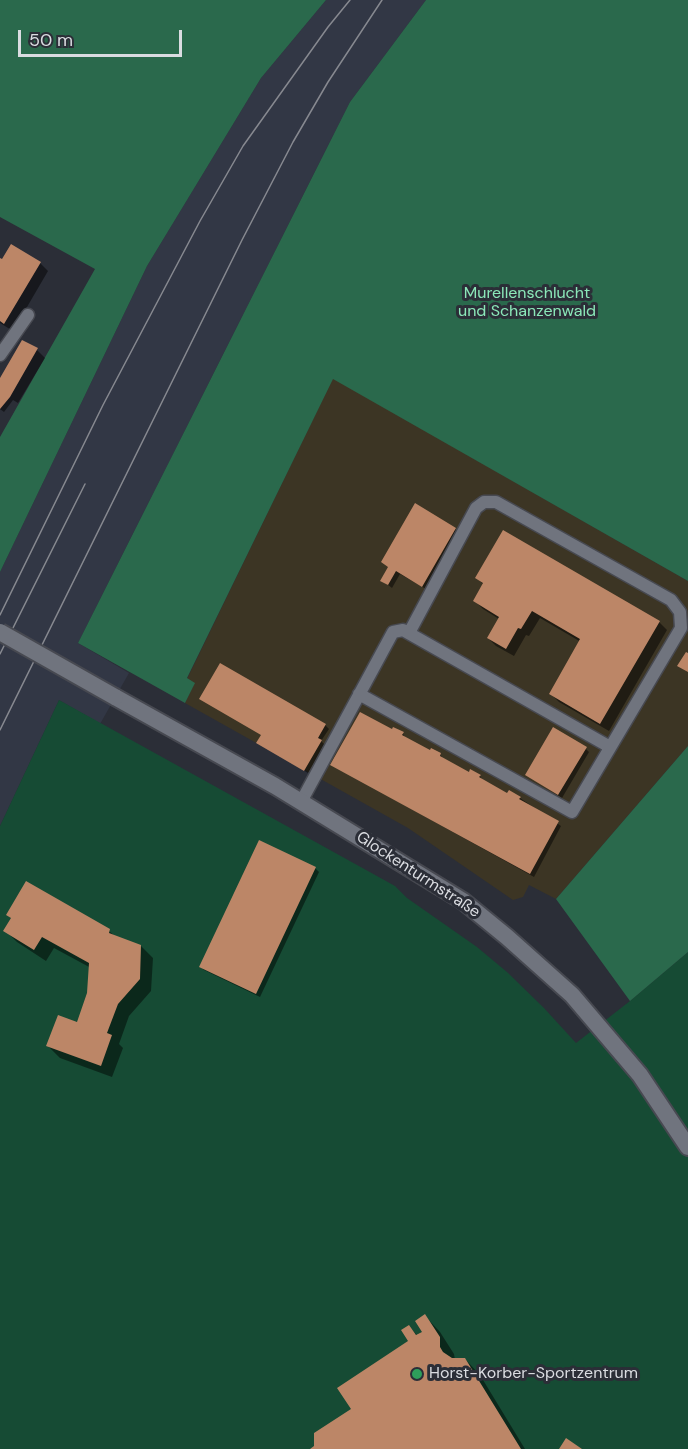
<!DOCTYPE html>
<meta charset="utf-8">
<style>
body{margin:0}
#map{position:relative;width:688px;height:1449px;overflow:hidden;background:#2b2e37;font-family:"DM Sans",sans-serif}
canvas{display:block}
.scale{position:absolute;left:18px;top:30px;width:164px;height:27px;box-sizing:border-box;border:3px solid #dadce1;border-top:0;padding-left:8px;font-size:18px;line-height:21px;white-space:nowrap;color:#dadce1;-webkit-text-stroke:4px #2b2e37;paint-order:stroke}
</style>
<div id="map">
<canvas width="688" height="1449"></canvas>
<div class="scale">50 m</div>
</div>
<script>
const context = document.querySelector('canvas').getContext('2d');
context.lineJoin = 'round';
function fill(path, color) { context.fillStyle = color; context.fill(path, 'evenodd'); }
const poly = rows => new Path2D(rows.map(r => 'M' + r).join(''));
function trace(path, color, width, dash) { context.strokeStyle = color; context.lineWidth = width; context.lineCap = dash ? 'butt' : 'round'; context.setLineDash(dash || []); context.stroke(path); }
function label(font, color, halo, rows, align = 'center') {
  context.font = font + ' "DM Sans",sans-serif'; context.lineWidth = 6; context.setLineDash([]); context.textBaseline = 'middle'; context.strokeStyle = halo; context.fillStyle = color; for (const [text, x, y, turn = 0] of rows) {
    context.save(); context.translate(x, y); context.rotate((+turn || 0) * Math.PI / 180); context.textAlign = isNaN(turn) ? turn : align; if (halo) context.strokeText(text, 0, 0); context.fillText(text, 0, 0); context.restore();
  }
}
const built = poly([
 [326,0,426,0,350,102,78,643,129,673,100,724,59,700,0,826,0,572,147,266,261,78]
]);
const industrial = poly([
 [333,378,688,581,688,746,556,899,529,885,523,897,513,900,408,828,185,703,194,684,187,679]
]);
const green = poly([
 [59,700,395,886,407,898,477,947,507,972,544,1008,576,1043,630,1001,688,952,688,1449,0,1449,0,826]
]);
const forest = poly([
 [0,0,326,0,261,78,147,266,0,572,0,437,95,269,0,217],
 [426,0,688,0,688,581,333,379,187,678,195,683,185,703,78,643,350,102],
 [688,746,688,952,630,1001,556,899]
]);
const shadow = poly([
 [0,260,40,263,48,271,13,331,0,323],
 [37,350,45,358,18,403,13,400,4,412,0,409,0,381],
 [455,529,459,533,426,589,400,574,392,588,382,580,390,568,382,562],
 [477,578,659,622,667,630,609,731,559,702,551,694,581,642,540,618,529,636,526,635,514,656,496,646,488,638,499,619,483,609,475,601,484,585],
 [325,725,329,729,321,741,325,745,308,773,258,743],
 [392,731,403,734,406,739,430,752,440,754,443,759,470,774,480,776,483,781,508,795,520,798,561,826,534,877,332,765],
 [586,749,589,752,562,798,527,775],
 [315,868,319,872,260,997,204,970,201,967],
 [8,915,109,931,117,938,141,946,153,958,151,991,129,1016,119,1044,123,1048,112,1077,60,1058,48,1046,78,1024,89,993,91,968,54,948,46,961,17,942,5,930,12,919],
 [425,1316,440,1332,454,1354,455,1360,465,1359,480,1375,525,1449,313,1449,353,1409,410,1341,409,1327,418,1336,424,1332]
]);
const building = poly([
 [11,244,41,262,4,324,0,321,0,258,2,259],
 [22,340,38,348,10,397,0,409,0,378],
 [415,503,456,528,422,587,396,571,388,585,380,581,388,567,381,562],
 [503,530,660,621,600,724,549,694,580,639,532,611,521,629,518,628,506,649,487,638,499,617,473,601,483,583,475,578],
 [686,652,688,653,688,672,677,666],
 [220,663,326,724,318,738,322,740,304,771,256,743,261,735,199,699],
 [360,712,392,729,393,727,404,732,402,735,430,750,431,748,441,753,440,756,469,772,470,769,481,775,479,777,507,793,509,790,521,797,519,799,559,821,530,874,330,765],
 [553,727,587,747,558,795,525,775],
 [259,840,316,867,256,994,199,967],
 [26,881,110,929,109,933,141,945,140,979,118,1004,107,1033,112,1035,101,1066,46,1046,58,1015,77,1022,87,993,89,963,42,937,34,950,3,931,11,918,6,915],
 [425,1314,440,1337,440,1347,443,1352,452,1358,465,1358,521,1449,310,1449,314,1446,314,1433,351,1409,337,1388,408,1341,401,1330,409,1325,416,1335,422,1332,415,1321],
 [566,1438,582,1449,559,1449]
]);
const service = poly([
 [0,355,28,315],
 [359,694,572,812,681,628,680,612,671,600,496,502,484,502,476,508,409,633],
 [301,802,393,632,403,630,610,747]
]);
const minor = poly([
 [115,697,275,786,463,901,507,937,572,995,640,1075,688,1147]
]);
const tram = poly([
 [0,615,103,405,200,221,243,146,328,27,350,0],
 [0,654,85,484],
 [0,730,242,240,293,142,328,82,382,0]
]);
const minorBridge = poly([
 [0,632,115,697]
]);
const markers = [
 [417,1374,6,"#2e9e5b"]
];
const parkNames = [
 ["Murellenschlucht",527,294],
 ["und Schanzenwald",527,312]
];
const streetNames = [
 ["Glockenturmstraße",418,875,33]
];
const poiNames = [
 ["Horst-Korber-Sportzentrum",429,1374]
];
fill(built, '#323745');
fill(industrial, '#3c3524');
fill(green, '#164b34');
fill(forest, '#2a694c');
fill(shadow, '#0007');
fill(building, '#bc8667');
trace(service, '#474951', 15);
trace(minor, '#474951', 20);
trace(service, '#70747e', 12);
trace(minor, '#70747e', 16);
trace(tram, '#878990', 1.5);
trace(minorBridge, '#474951', 20, []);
trace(minorBridge, '#70747e', 16);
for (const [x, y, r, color] of markers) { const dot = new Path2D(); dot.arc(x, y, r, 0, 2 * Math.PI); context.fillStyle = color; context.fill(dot); trace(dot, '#2b2e37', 2); }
label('16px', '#8be8b9', '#2b2e37', parkNames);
label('16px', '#dadce1', '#2b2e37', streetNames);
label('16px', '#dadce1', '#2b2e37', poiNames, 'left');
</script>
